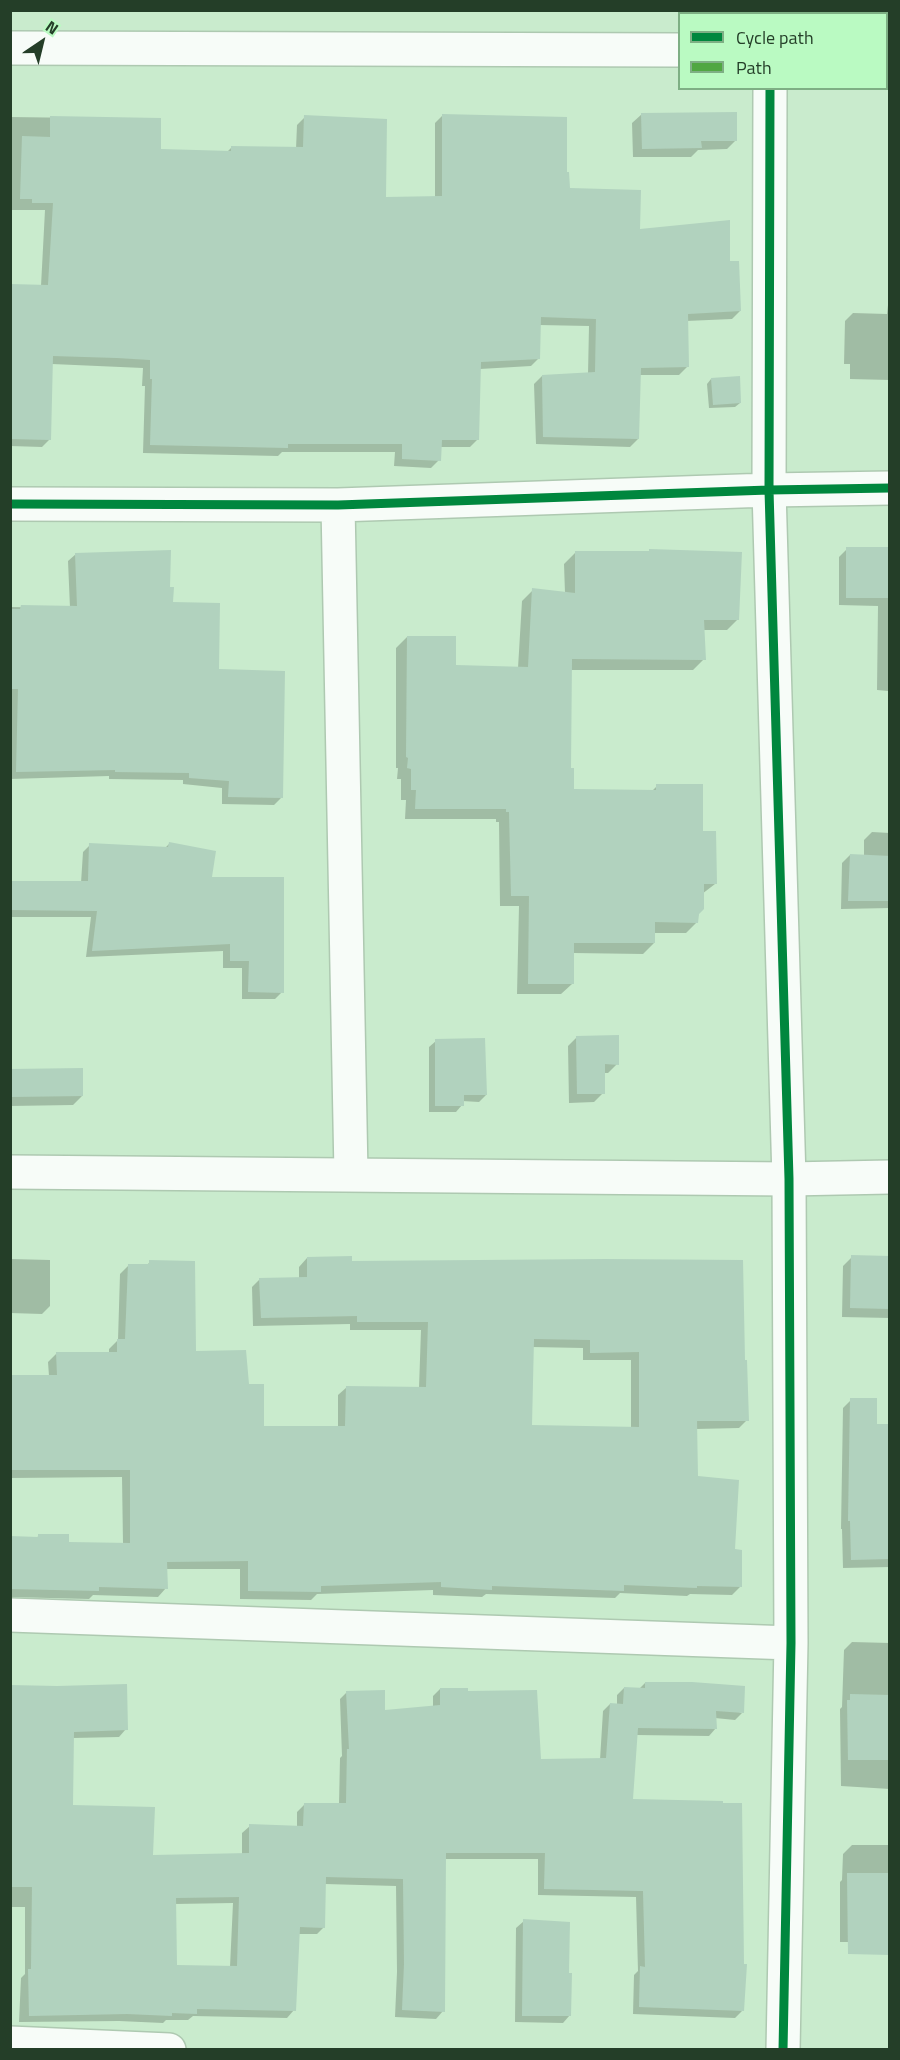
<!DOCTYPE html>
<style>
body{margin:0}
#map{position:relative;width:900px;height:2060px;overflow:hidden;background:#c9ebcd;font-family:"Titillium Web",sans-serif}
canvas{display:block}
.frame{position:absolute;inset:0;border:12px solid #243e28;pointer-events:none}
.legend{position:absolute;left:678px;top:12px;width:210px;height:78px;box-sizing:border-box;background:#bafac2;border:2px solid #7eaf84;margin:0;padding:8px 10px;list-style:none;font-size:18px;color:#243e28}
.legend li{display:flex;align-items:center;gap:12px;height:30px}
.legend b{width:30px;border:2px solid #7eaf84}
.north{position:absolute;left:12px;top:12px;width:60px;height:60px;-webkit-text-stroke:4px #bafac2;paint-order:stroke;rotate:35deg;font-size:16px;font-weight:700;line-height:24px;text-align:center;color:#243e28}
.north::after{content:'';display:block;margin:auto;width:21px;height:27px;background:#243e28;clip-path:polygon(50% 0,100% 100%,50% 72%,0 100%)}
</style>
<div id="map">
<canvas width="900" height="2060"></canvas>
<div class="frame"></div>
<ul class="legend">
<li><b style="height:8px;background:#00873e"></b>Cycle path</li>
<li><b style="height:8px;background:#50a742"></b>Path</li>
</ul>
<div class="north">N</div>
</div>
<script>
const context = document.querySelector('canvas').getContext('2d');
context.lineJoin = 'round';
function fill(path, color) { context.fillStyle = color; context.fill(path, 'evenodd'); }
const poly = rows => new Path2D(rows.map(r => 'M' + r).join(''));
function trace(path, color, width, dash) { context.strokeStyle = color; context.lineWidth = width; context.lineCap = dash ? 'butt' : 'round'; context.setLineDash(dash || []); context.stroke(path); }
const shadow = poly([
 [642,114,736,140,727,149,698,150,691,157,633,157,632,123],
 [443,115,565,173,569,189,639,230,728,262,740,311,732,319,686,321,687,367,679,375,639,375,638,439,630,447,536,444,534,384,542,376,588,374,589,326,539,325,539,358,531,366,480,369,478,439,470,447,440,447,439,460,431,468,394,466,395,452,282,452,278,456,143,453,145,386,142,386,143,368,52,364,50,439,42,447,10,446,10,286,41,286,45,210,10,210,10,117,159,119,159,151,227,152,231,148,296,149,297,125,305,117,384,198,435,198,435,123],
 [890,287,890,380,850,379,850,364,844,364,845,321,853,313,887,314],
 [711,379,740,403,735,407,709,408,707,384],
 [847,549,890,549,890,772,888,691,877,690,878,606,839,605,839,557],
 [575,553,738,619,727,630,703,630,704,659,693,670,570,670,569,770,573,791,652,791,657,786,702,833,715,884,702,894,697,922,686,933,654,933,654,943,643,954,573,953,572,984,561,994,517,994,519,906,500,906,499,822,496,822,496,819,405,819,406,800,401,800,401,779,397,779,398,768,396,768,396,648,407,637,454,667,518,668,522,601,533,590,565,593,564,564],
 [76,554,169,589,172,603,218,671,281,798,274,805,222,804,222,788,183,784,183,780,109,779,109,776,10,779,10,607,70,608,68,561],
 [872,832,890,833,890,908,841,909,842,863,850,855,864,856,864,840],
 [169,844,210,878,282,992,275,999,242,999,242,968,223,968,223,951,86,957,91,917,10,917,10,882,81,883,83,852,90,845,165,848],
 [577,1037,617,1064,608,1073,603,1073,603,1093,594,1102,569,1103,568,1046],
 [436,1041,486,1095,479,1102,462,1101,462,1105,456,1112,429,1112,429,1047],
 [10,1071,82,1096,73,1105,10,1106],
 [852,1257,890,1257,890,1318,842,1317,843,1266],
 [307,1258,351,1263,605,1260,747,1420,739,1428,696,1429,696,1477,734,1551,740,1587,732,1595,690,1594,687,1596,620,1593,615,1598,486,1594,482,1597,433,1595,433,1590,317,1594,311,1600,240,1599,240,1569,166,1569,166,1588,158,1597,93,1595,89,1599,10,1597,10,1538,36,1539,39,1535,68,1544,123,1544,122,1477,10,1478,10,1376,49,1376,48,1362,57,1353,109,1353,109,1349,118,1340,120,1274,128,1266,146,1266,150,1262,195,1353,248,1386,263,1427,338,1428,338,1395,347,1387,419,1388,421,1330,350,1330,350,1324,253,1326,252,1287,260,1279,299,1279,299,1267],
 [532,1347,583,1348,583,1360,631,1360,631,1428,530,1426],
 [10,1259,50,1260,50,1306,42,1314,10,1313],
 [851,1400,876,1426,890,1426,890,1567,843,1568,842,1529,841,1529,843,1408],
 [852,1642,890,1643,890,1789,841,1786,840,1709,842,1707,844,1650],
 [645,1683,742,1713,735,1720,715,1718,716,1728,709,1736,636,1735,632,1800,742,2011,735,2018,633,2014,634,1975,638,1971,636,1897,538,1895,538,1859,445,1859,443,2011,436,2019,395,2017,397,1972,396,1886,325,1884,324,1927,317,1934,298,1934,294,2010,287,2018,193,2016,188,2020,166,2020,163,2023,119,2021,19,2022,21,1978,25,1974,25,1907,10,1907,10,1686,126,1729,119,1737,73,1738,72,1807,152,1857,242,1855,242,1833,250,1826,297,1827,297,1812,304,1805,339,1805,340,1758,342,1756,340,1699,347,1692,384,1712,433,1707,433,1696,440,1689,467,1693,540,1760,600,1760,603,1711,610,1704,617,1705,617,1695,624,1688,639,1689],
 [233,1903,230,1967,175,1966,175,1904],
 [852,1845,890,1845,890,1942,840,1942,840,1882,842,1880,843,1854],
 [524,1921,568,1974,570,2015,563,2023,515,2022,516,1928]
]);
const building = poly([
 [737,112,737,141,701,141,702,148,642,149,641,113],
 [442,114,567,117,567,172,569,172,570,188,641,190,640,229,730,220,730,261,739,261,741,311,688,314,689,367,641,368,639,439,543,437,542,375,595,372,596,319,541,317,540,359,481,362,479,440,442,440,441,461,402,459,402,444,288,444,288,448,150,445,152,379,150,379,150,360,117,358,53,356,51,440,10,439,10,284,48,285,53,203,32,203,32,199,20,199,22,136,50,137,50,116,161,118,161,149,231,151,231,146,303,147,304,115,387,119,386,197,442,196],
 [740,376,741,403,713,405,711,378],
 [846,547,890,547,890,598,846,598],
 [649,549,742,552,739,620,704,620,706,660,572,659,571,768,574,768,574,789,656,790,656,784,703,784,703,831,716,831,717,884,704,884,704,909,699,914,698,923,655,922,655,943,574,943,574,984,528,984,529,896,511,896,509,812,506,812,506,809,415,809,416,790,411,790,411,769,407,768,408,758,406,757,407,636,456,636,456,665,528,667,532,588,575,593,575,551,649,551],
 [171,550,170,587,174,587,173,602,220,603,219,669,285,671,283,798,228,797,229,781,189,778,189,773,115,772,115,770,16,772,18,689,10,689,10,609,20,609,21,605,77,606,75,553],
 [169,842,216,851,212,877,284,877,284,993,248,992,249,961,230,961,230,944,92,951,97,911,10,910,10,881,88,881,89,843,168,847],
 [850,854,890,856,890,901,848,901],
 [619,1035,619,1065,605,1064,605,1094,577,1094,576,1036],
 [485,1038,487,1095,464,1095,464,1106,435,1106,435,1039],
 [83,1068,83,1096,10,1097,10,1069],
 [851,1255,890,1256,890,1309,850,1308],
 [352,1256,352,1261,605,1259,743,1260,745,1360,747,1360,749,1421,697,1421,698,1476,739,1480,735,1549,742,1550,742,1587,697,1586,697,1588,624,1585,624,1591,492,1586,492,1590,441,1587,441,1582,321,1586,321,1592,248,1591,248,1561,167,1562,168,1589,99,1587,99,1591,10,1589,10,1536,38,1537,38,1534,69,1534,69,1542,130,1543,130,1470,10,1470,10,1375,57,1375,56,1352,117,1352,117,1339,125,1339,128,1264,149,1264,149,1260,195,1261,196,1351,246,1350,249,1384,264,1384,264,1426,345,1426,346,1386,426,1387,428,1322,357,1322,357,1316,261,1318,259,1278,307,1277,307,1257],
 [534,1339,590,1340,590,1353,639,1352,639,1427,532,1425],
 [850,1398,877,1398,877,1424,890,1424,889,1559,851,1560,850,1521,848,1521],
 [645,1682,692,1682,745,1686,744,1713,716,1711,717,1729,638,1728,633,1799,723,1801,723,1803,742,1803,744,1964,747,1964,744,2011,639,2007,640,1966,645,1967,643,1891,544,1889,545,1853,446,1853,445,2012,402,2010,404,1964,403,1879,326,1877,325,1928,300,1927,296,2011,197,2009,197,2014,172,2013,172,2016,127,2014,29,2016,28,1969,31,1969,32,1887,10,1887,10,1685,57,1686,127,1684,128,1730,74,1732,73,1805,155,1807,153,1855,249,1853,249,1824,303,1826,304,1803,346,1803,347,1749,349,1749,346,1691,385,1690,385,1710,440,1705,440,1688,468,1688,468,1691,537,1690,541,1759,606,1758,610,1703,623,1704,624,1687,645,1688],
 [239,1897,237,1966,177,1965,176,1898],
 [850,1694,890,1695,890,1760,848,1760,847,1700,850,1700],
 [847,1873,890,1873,890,1955,848,1954],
 [523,1919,570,1922,569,1973,572,1973,571,2016,522,2016]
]);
const minor = poly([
 [10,48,680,50],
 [886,48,890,48],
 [770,88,769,490,789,1179,791,1643,783,2050],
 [10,504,338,505,769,490,890,488],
 [338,505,351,1174],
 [10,1615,791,1643],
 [10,2043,169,2050]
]);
const tertiary = poly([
 [10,1172,789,1179,890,1177]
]);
const quiet = poly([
 [827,10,829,14]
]);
const cycleway = poly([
 [770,88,769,490,789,1179,791,1643,783,2050],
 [10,504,338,505,769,490,890,488]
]);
fill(shadow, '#0003');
fill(building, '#b1d2be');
trace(minor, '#aec9b1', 36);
trace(tertiary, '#aec9b1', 36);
trace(minor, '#f7fcf8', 33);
trace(tertiary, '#f7fcf8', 33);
trace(quiet, '#50a742', 8, [15, 8]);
trace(cycleway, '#00873e', 9);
</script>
